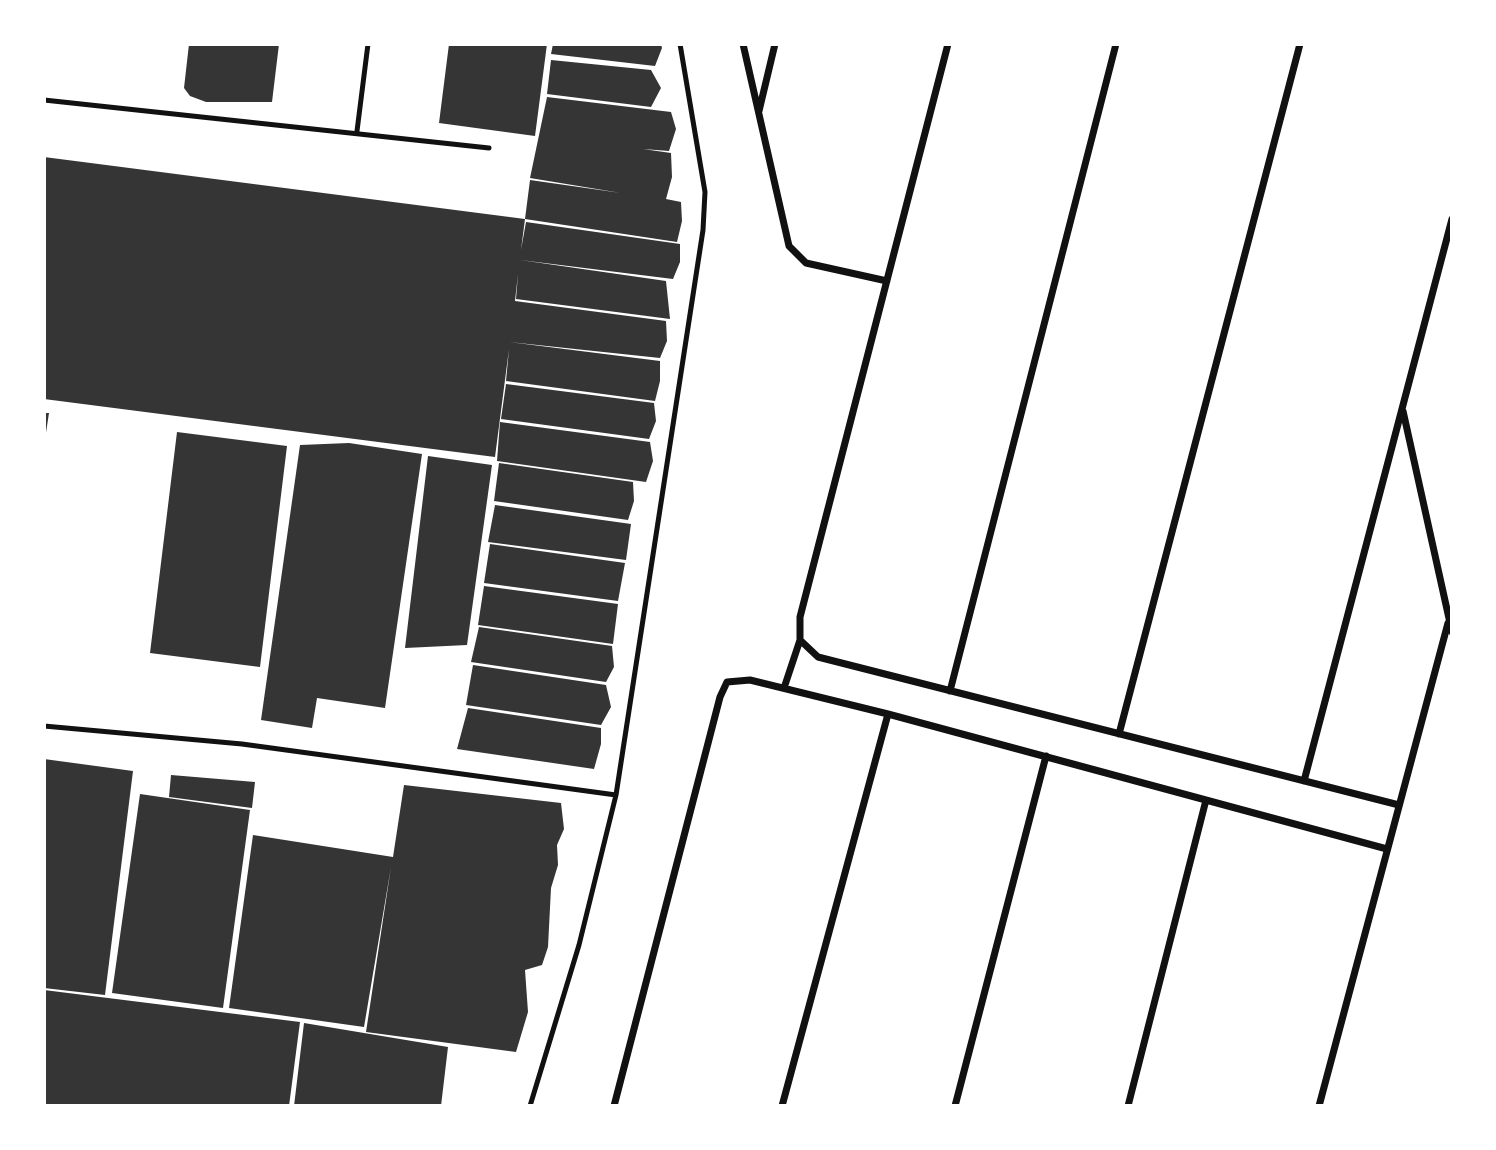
<!DOCTYPE html>
<style>
body{margin:0}
#map{position:relative;width:1496px;height:1150px;overflow:hidden;background:#fff;font-family:Figtree,sans-serif}
canvas{display:block}
.frame{position:absolute;inset:0;border:46px solid #fff;pointer-events:none}
</style>
<div id="map">
<canvas width="1496" height="1150"></canvas>
<div class="frame"></div>
</div>
<script>
const context = document.querySelector('canvas').getContext('2d');
context.lineJoin = 'round';
function fill(path, color) { context.fillStyle = color; context.fill(path, 'evenodd'); }
const poly = rows => new Path2D(rows.map(r => 'M' + r).join(''));
function trace(path, color, width, dash) { context.strokeStyle = color; context.lineWidth = width; context.lineCap = dash ? 'butt' : 'round'; context.setLineDash(dash || []); context.stroke(path); }
const building = poly([
 [189,44,279,44,272,102,206,102,190,96,184,88],
 [449,44,547,44,535,136,439,123],
 [553,44,661,44,662,48,655,66,551,54],
 [551,60,651,70,661,88,651,107,547,94],
 [547,97,671,112,676,129,669,151,643,149,671,153,672,177,666,199,681,202,682,221,677,242,525,219,530,180,621,193,530,178],
 [44,157,525,219,521,250,526,222,680,244,680,262,673,279,520,260,666,281,670,319,516,299,518,274,515,301,666,321,667,341,660,358,509,342,660,361,660,381,655,401,506,381,509,349,495,457,44,399],
 [506,384,654,403,656,421,649,439,501,419],
 [44,413,49,413,45,439,44,439],
 [500,422,650,442,653,461,646,482,497,461],
 [177,432,287,446,260,667,150,653],
 [349,443,422,454,385,708,317,698,312,728,261,720,300,445],
 [428,456,492,465,467,645,405,648],
 [499,463,633,482,634,501,628,520,494,501],
 [495,505,631,524,626,560,488,542],
 [490,544,625,563,618,601,484,583],
 [484,586,618,604,613,644,478,625],
 [479,627,612,646,614,667,606,682,471,662],
 [473,665,606,685,611,707,601,725,466,705],
 [468,708,601,728,601,744,594,769,457,749],
 [44,759,133,771,105,995,44,988],
 [171,775,255,782,252,808,169,797],
 [404,785,561,803,564,829,557,845,558,865,551,888,548,947,542,965,525,970,528,1012,516,1052,366,1032,391,867,364,1027,229,1008,253,835,393,857],
 [140,794,250,810,223,1008,112,993],
 [44,990,300,1022,289,1106,44,1106],
 [304,1023,448,1047,441,1106,294,1106]
]);
const service = poly([
 [44,100,489,148],
 [357,131,368,44],
 [44,726,242,744,616,795],
 [530,1106,579,945,616,795,703,230,705,192,680,44]
]);
const minor = poly([
 [743,44,789,246,806,263,887,281],
 [948,44,800,617,800,640,818,657,1399,805],
 [759,111,775,44],
 [1403,411,1452,632],
 [784,688,800,640],
 [950,691,1116,44],
 [1119,734,1300,44],
 [1304,781,1452,219],
 [614,1106,720,697,727,682,750,680,888,714,1387,849],
 [782,1106,888,714],
 [955,1106,1046,756],
 [1128,1106,1206,800],
 [1319,1106,1448,623]
]);
fill(building, '#353535');
trace(service, '#111', 5);
trace(minor, '#111', 7);
</script>
